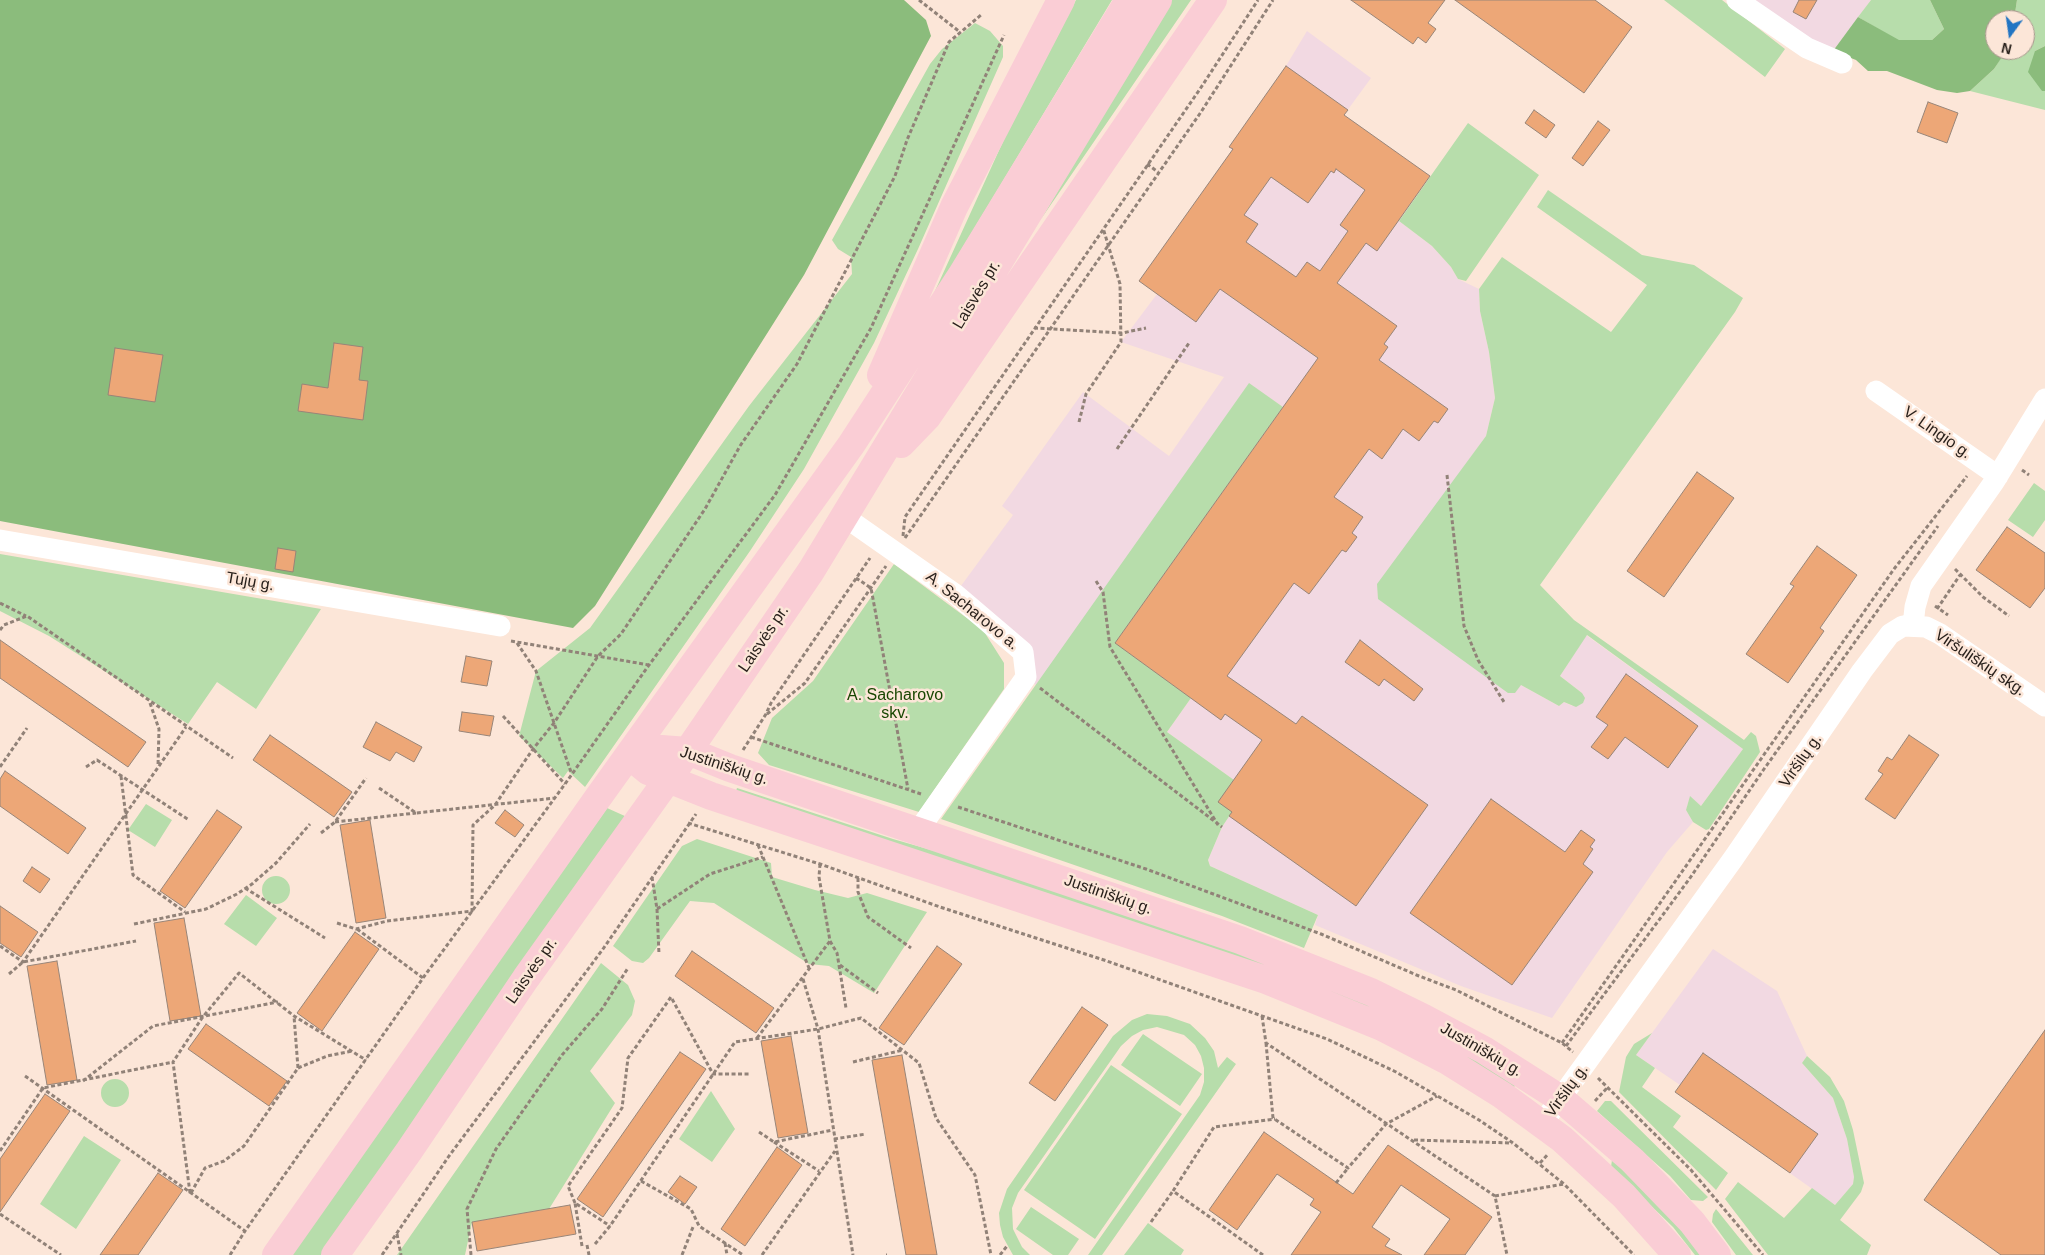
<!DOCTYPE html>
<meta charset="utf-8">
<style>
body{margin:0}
#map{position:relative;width:2045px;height:1255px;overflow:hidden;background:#fce6d8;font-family:Arial,sans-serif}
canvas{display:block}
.north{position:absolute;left:1985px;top:10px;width:50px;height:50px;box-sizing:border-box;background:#fce6d8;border:1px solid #a7968c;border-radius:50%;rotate:194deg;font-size:14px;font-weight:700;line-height:20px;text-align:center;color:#271f1a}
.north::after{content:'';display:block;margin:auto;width:18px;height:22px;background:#2275c3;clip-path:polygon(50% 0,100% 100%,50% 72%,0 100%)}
</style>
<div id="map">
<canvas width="2045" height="1255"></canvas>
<div class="north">N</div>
</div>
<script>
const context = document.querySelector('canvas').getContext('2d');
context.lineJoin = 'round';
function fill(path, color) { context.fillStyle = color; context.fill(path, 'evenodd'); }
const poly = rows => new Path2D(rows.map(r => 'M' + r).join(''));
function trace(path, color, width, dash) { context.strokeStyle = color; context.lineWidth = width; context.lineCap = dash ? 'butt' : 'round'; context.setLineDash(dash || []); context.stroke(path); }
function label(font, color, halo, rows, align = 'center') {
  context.font = font + ' Arial,sans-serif'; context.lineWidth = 5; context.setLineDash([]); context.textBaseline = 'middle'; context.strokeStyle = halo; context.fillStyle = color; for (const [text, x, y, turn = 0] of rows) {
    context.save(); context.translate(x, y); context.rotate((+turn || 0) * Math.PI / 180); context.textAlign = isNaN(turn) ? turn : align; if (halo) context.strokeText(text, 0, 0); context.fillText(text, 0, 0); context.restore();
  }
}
const commercial = poly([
 [1750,0,1871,0,1833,51,1815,43],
 [1307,31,1371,78,1344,115,1430,176,1399,221,1432,246,1451,267,1458,279,1479,289,1480,311,1489,352,1495,398,1486,436,1459,474,1521,685,1559,706,1564,702,1572,706,1582,693,1560,676,1586,635,1743,749,1701,806,1690,797,1686,810,1693,822,1667,852,1552,1018,1461,986,1315,925,1318,915,1210,866,1208,860,1222,827,1232,812,1234,780,1167,732,1191,698,1115,643,1283,407,1249,384,1037,686,1026,677,1023,652,955,594,1013,515,1002,506,1083,392,1169,456,1224,377,1121,342,1157,294,1139,281,1232,150,1229,147,1286,66],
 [1713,949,1777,991,1807,1056,1802,1063,1833,1098,1847,1139,1854,1177,1853,1184,1835,1205,1675,1092,1680,1085,1636,1055]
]);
const green = poly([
 [1076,0,1112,0,930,302,1006,135],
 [1172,0,1191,0,1041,219,1096,126],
 [1664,0,1722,0,1785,49,1765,77],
 [1871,0,1930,0,1944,29,1932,40,1899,41,1858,17],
 [2017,0,2045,0,2045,46,2035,51,2042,91,2045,91,2045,110,1970,91,1994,69,2006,50,2025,50,2025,20,2014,20],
 [975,23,990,31,1003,46,1003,57,918,249,874,343,804,469,750,551,585,787,568,771,563,778,519,736,536,671,590,628,749,406,852,274,851,257,838,249,832,240,930,64,942,49],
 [1468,123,1539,175,1466,281,1458,279,1451,267,1432,246,1399,221],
 [1548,190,1642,255,1694,265,1743,298,1735,312,1540,585,1574,620,1744,740,1751,732,1756,736,1760,752,1709,829,1706,830,1693,822,1686,810,1690,796,1701,806,1743,749,1587,635,1560,676,1582,693,1585,698,1583,703,1576,707,1564,702,1559,706,1521,685,1515,693,1508,693,1378,599,1377,584,1486,436,1495,398,1489,352,1480,311,1479,289,1502,257,1611,332,1647,285,1537,207],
 [1249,383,1283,407,1115,643,1191,698,1167,732,1234,780,1232,812,1222,827,1208,860,1210,866,1318,915,1304,948,1222,916,941,819],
 [2034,483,2045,491,2045,520,2033,537,2008,520],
 [0,554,321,609,256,709,217,682,188,724,49,636,0,611],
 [894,564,983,630,1004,663,1004,689,919,812,769,765,758,753,772,718,813,681],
 [737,788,893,839,997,869,1178,929,1410,1022,1517,1083,1514,1087,1281,972,736,791],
 [146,804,172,820,155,847,128,830],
 [607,808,627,817,321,1255,288,1255],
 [697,839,771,863,772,877,815,890,848,898,867,893,927,912,874,993,829,966,809,964,714,903,690,901,649,958,643,963,632,961,613,946,682,846],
 '262 890a14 14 0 1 1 28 0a14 14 0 1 1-28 0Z',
 [246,895,277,918,256,946,224,924],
 [601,963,628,985,635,1001,632,1015,590,1071,615,1103,549,1209,472,1222,465,1255,397,1255],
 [1147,1014,1167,1016,1190,1024,1205,1038,1214,1051,1218,1068,1227,1057,1236,1064,1102,1255,1088,1255,1200,1095,1204,1082,1204,1068,1201,1056,1195,1045,1184,1035,1157,1027,1143,1030,1132,1036,1121,1046,1018,1193,1012,1208,1013,1229,1022,1247,1030,1255,1013,1255,1003,1237,1000,1225,999,1213,1007,1189,1113,1036,1132,1020],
 [1652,1033,1636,1055,1655,1068,1642,1087,1681,1116,1673,1127,1728,1173,1716,1190,1619,1092,1626,1057,1634,1044],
 [1143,1034,1202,1074,1180,1106,1121,1065],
 [1807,1056,1830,1077,1844,1101,1853,1130,1864,1183,1861,1192,1840,1220,1871,1245,1867,1255,1768,1255,1725,1199,1738,1182,1784,1218,1812,1188,1835,1205,1853,1184,1854,1177,1847,1139,1833,1098,1802,1063],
 [1111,1065,1182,1114,1095,1239,1024,1190],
 '101 1093a14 14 0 1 1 28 0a14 14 0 1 1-28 0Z',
 [711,1091,735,1129,712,1162,679,1139],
 [1605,1101,1611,1101,1708,1197,1703,1201,1691,1200,1670,1176,1597,1111],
 [84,1136,121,1160,76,1229,40,1204],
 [1612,1160,1616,1161,1680,1226,1703,1255,1695,1255,1673,1227,1611,1167],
 [1031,1207,1079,1239,1068,1255,1053,1255,1016,1229],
 [1716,1209,1753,1255,1736,1255,1712,1222,1713,1214],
 [1148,1223,1184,1250,1181,1255,1124,1255]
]);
const forest = poly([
 [0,0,904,0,926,20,931,36,804,275,595,606,573,628,0,521],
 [1930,0,2017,0,2014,20,1995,20,1995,50,2006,51,1994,69,1970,91,1957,93,1937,90,1887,71,1868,71,1856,60,1833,51,1858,17,1899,40,1932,40,1944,29],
 [2045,46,2045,91,2042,91,2028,72,2035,51]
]);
const building = poly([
 [1351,0,1445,0,1428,23,1436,29,1426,43,1418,37,1413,44,1351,0],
 [1455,0,1595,0,1632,27,1584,93,1455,0],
 [1799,0,1817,0,1806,19,1793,12,1799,0],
 [1286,66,1348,110,1344,115,1430,176,1377,251,1366,243,1337,283,1397,326,1384,344,1388,347,1379,360,1448,409,1438,423,1434,421,1419,441,1403,429,1382,459,1369,449,1334,497,1363,517,1352,533,1357,537,1346,552,1342,550,1309,594,1294,583,1227,676,1296,724,1302,716,1428,805,1356,906,1229,816,1232,812,1218,802,1262,740,1225,714,1221,720,1115,643,1318,358,1220,289,1196,322,1139,281,1233,149,1229,147,1286,66],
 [1336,169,1365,190,1340,225,1348,231,1320,271,1307,262,1296,277,1246,242,1258,224,1244,215,1271,177,1308,203,1331,171,1334,173,1336,169],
 [1928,102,1958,113,1947,143,1917,132,1928,102],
 [1534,110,1555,125,1546,138,1525,123,1534,110],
 [1598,121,1610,130,1583,166,1572,158,1598,121],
 [334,343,363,347,359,380,368,381,363,420,298,411,302,384,328,388,334,343],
 [115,348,163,355,155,402,108,395,115,348],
 [1697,472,1734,498,1664,597,1627,571,1697,472],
 [2007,527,2045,553,2045,588,2030,608,1976,570,2007,527],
 [1817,546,1857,575,1820,628,1824,631,1788,683,1746,654,1794,586,1790,584,1817,546],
 [278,548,296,551,293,572,275,569,278,548],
 [0,640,146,742,128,767,0,678,0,640],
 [1360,640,1423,689,1414,701,1384,679,1379,686,1345,662,1360,640],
 [466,656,492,661,487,686,461,682,466,656],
 [1626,674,1698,726,1668,768,1625,737,1608,759,1591,747,1608,725,1596,717,1626,674],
 [462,712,494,716,490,736,459,731,462,712],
 [376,722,422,747,414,762,396,752,390,761,363,747,376,722],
 [270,735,352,792,334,817,253,760,270,735],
 [1909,735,1939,755,1895,819,1865,799,1883,774,1878,771,1887,757,1892,760,1909,735],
 [5,771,86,828,68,854,0,806,0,779,5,771],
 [1491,799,1565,852,1581,830,1595,840,1590,847,1593,849,1583,864,1593,872,1512,985,1410,913,1491,799],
 [217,810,242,827,185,908,160,891,217,810],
 [505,810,524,825,515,837,495,823,505,810],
 [370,820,386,918,356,923,340,825,370,820],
 [32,867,50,879,40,893,23,881,32,867],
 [0,906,38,932,21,957,0,943,0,906],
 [184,918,201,1016,170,1021,154,923,184,918],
 [355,932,379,949,322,1031,297,1013,355,932],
 [937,946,962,964,904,1045,879,1028,937,946],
 [692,951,774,1008,756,1033,675,976,692,951],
 [57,961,77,1080,47,1085,27,966,57,961],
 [1082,1007,1108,1025,1055,1101,1029,1083,1082,1007],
 [206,1024,287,1081,269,1106,188,1049,206,1024],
 [2045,1030,2045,1255,2001,1255,1924,1200,2045,1030],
 [791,1036,808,1133,778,1138,761,1041,791,1036],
 [680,1052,706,1069,603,1217,577,1199,680,1052],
 [1703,1053,1818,1134,1790,1173,1675,1092,1703,1053],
 [902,1055,937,1255,906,1255,872,1060,902,1055],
 [45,1094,70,1111,0,1212,0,1159,45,1094],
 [1264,1132,1353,1194,1388,1145,1492,1217,1465,1255,1424,1255,1450,1219,1401,1185,1372,1227,1390,1239,1385,1246,1402,1255,1291,1255,1321,1212,1310,1205,1314,1199,1277,1174,1237,1230,1209,1210,1264,1132],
 [777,1147,802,1165,745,1246,721,1229,777,1147],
 [158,1173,183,1190,138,1255,100,1255,158,1173],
 [680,1176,697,1187,685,1204,668,1192,680,1176],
 [570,1205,576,1234,477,1251,472,1222,570,1205]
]);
const path = poly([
 [919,0,960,32],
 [1147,164,1158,172],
 [1034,328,1122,333,1146,328],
 [1079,422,1086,394,1121,342,1120,284,1103,228],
 [1117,449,1189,343],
 [2022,470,2029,475],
 [1447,475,1464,626,1478,660,1504,702],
 [903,536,905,517,1200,89,1258,0],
 [905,538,1201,112,1273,0],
 [1955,569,1983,597,2009,616],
 [856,578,871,588,908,789],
 [1096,581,1103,592,1110,647,1218,825],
 [0,603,26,616],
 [1935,606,1948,615],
 [1937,609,1960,575],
 [0,630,4,625,27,616,233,758],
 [511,641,649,665],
 [517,643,536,671,571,772],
 [1040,688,1222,827],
 [150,703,159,729,158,766],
 [767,714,805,683,886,566],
 [503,716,565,784],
 [751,737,921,794],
 [743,750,766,714,771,703,870,558],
 [0,767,27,728],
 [86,767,97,760,189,820],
 [121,776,133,875,185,912],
 [379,788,416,813,555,798],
 [958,807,1146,869,1321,934,1419,976,1456,990,1562,1043,1573,1052],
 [335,822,416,813],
 [688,823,820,864,940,907,1104,960,1327,1039,1396,1072,1479,1120,1513,1143,1564,1184,1634,1255],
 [321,833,335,822,366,778],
 [758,845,809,968],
 [820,864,819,877,830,941,837,953,846,1008],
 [652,877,657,909,710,874,763,857],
 [858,878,858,892,868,917,911,948],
 [245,888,325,938],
 [657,909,659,954],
 [337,923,356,929,387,921,472,911,473,825,495,805,533,749,554,723,598,656,621,634,705,509,740,446,797,364,895,176,907,140,949,42,981,15],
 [134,924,206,909,237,894,252,884,276,863,310,824],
 [357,929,423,978],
 [0,946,23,962,186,727],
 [840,965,878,993],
 [9,974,23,962,136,941],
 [803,979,818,1029,853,1255],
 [1262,1016,1266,1043,1495,1196,1507,1255],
 [757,1038,830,941],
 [1266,1043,1273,1118,1348,1168,1386,1124,1437,1096],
 [1562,1043,1894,569,1967,476],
 [1566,1046,1690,878,1764,769,1938,526],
 [853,1062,903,1050],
 [298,1068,327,1056,352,1051],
 [25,1076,245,1231,423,978,565,784,649,665,775,495,871,328,1004,35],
 [1598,1078,1691,1170,1763,1255],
 [83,1081,153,1026,278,1002],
 [1595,1101,1607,1088],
 [759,1132,774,1142,833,1130],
 [834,1139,866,1134],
 [1414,1140,1512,1143],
 [774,1142,819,1171],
 [0,1151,43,1088,173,1062],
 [1540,1163,1548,1154],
 [641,1181,691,1209,699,1226,743,1255],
 [1336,1183,1348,1168],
 [190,1193,173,1062,202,1018,239,973,294,1016,366,1060],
 [191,1193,205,1168,224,1161,244,1146,298,1068,294,1016],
 [1495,1196,1564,1184],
 [575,1203,568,1186,622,1108,628,1058,671,997,713,1074,751,1074],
 [0,1214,61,1255],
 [1151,1222,1173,1191],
 [397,1234,401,1255],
 [725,1243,727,1255],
 [595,1244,610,1226,735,1042,818,1029,861,1018,919,1063,936,1118,975,1175,991,1255],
 [587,1245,589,1255],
 [582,1246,575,1203,610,1226],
 [230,1255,245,1231],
 [382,1255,449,1156,603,949,696,814],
 [471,1255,467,1209,496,1149,562,1055,602,1009,628,968],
 [682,1255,693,1227],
 [762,1255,835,1151],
 [886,1255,887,1255],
 [1000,1255,1007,1246],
 [1263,1255,1173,1191,1214,1127,1275,1119]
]);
const minor = poly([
 [1737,0,1807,48,1842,63],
 [1876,391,1998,476],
 [845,517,955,594,1023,652,1026,677,918,831],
 [0,540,500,626],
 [1913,626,1915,607,1921,586,1994,482,2045,399],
 [1542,1124,1733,859,1862,671,1890,634,1903,626,1926,627,1940,634,2045,706]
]);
const major = poly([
 [881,375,954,207,1061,0],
 [901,444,927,417,1213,0],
 [631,752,648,748,688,751,730,768,1240,940,1371,992,1424,1018,1484,1050,1561,1099,1632,1160,1692,1222,1717,1255],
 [631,752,637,762,648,771,711,796,1266,980,1382,1027,1446,1060,1502,1095,1562,1139,1624,1196,1677,1255],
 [276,1255,597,799,851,445,961,276,1129,0],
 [335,1255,409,1151,526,978,688,751,811,571,1158,0]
]);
const streetNames = [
 ["Laisvės pr.",977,295,-59],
 ["V. Lingio g.",1937,433,35],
 ["Tujų g.",250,582,10],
 ["A. Sacharovo a.",972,611,39],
 ["Laisvės pr.",764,639,-56],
 ["Viršuliškių skg.",1980,663,34],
 ["Viršilų g.",1801,761,-55],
 ["Justiniškių g.",724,766,18],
 ["Justiniškių g.",1108,895,19],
 ["Laisvės pr.",532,971,-55],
 ["Justiniškių g.",1481,1050,30],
 ["Viršilų g.",1567,1091,-54]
];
const parkNames = [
 ["A. Sacharovo",895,696],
 ["skv.",895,714]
];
fill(commercial, '#f2d9e2');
fill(green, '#b7ddab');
fill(forest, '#8bbc7c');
fill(building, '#eda777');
trace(building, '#988578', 1);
trace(path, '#918278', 3, [4, 2.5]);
trace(minor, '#fff', 21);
trace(major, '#facdd5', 28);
label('16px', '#271f1a', '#fce6d8', streetNames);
label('16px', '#174601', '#fce6d8', parkNames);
</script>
